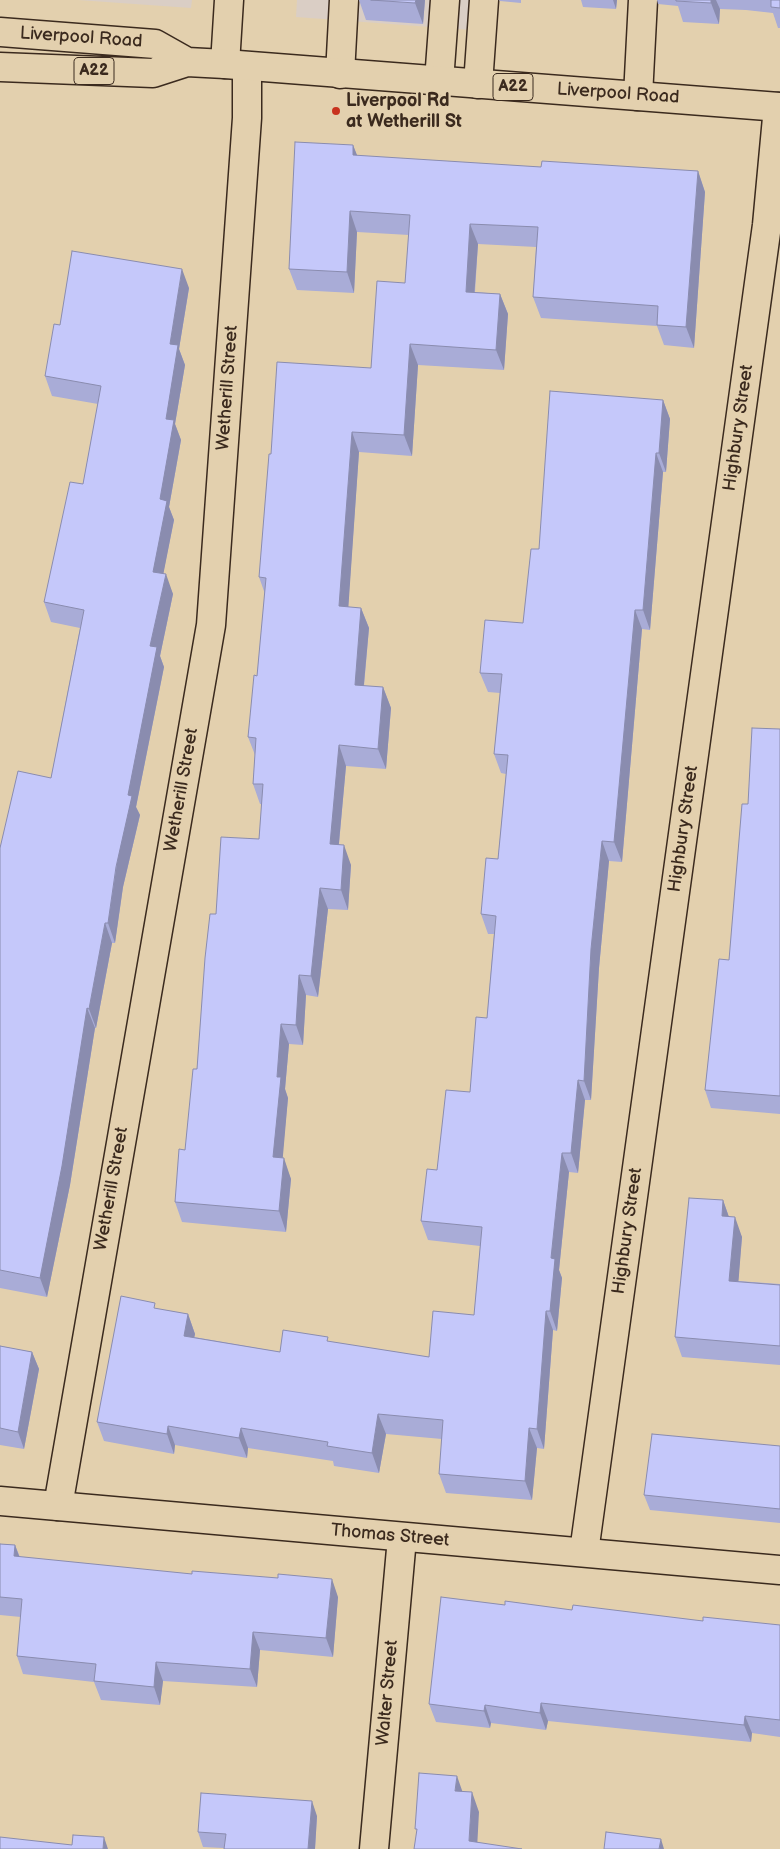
<!DOCTYPE html>
<style>
body{margin:0}
canvas{display:block;background:#e3d0ae}
</style>
<canvas width="780" height="1849"></canvas>
<script>
const context = document.querySelector('canvas').getContext('2d');
context.lineJoin = 'round';
function fill(path, color) { context.fillStyle = color; context.fill(path, 'evenodd'); }
const poly = rows => new Path2D(rows.map(r => 'M' + r).join(''));
function trace(path, color, width, dash) { context.strokeStyle = color; context.lineWidth = width; context.lineCap = dash ? 'butt' : 'round'; context.setLineDash(dash || []); context.stroke(path); }
function label(font, color, halo, rows, align = 'center') {
  context.font = font + ' "Balsamiq Sans",sans-serif'; context.lineWidth = 4.5; context.setLineDash([]); context.textBaseline = 'middle'; context.strokeStyle = halo; context.fillStyle = color; for (const [text, x, y, turn = 0] of rows) {
    context.save(); context.translate(x, y); context.rotate((+turn || 0) * Math.PI / 180); context.textAlign = isNaN(turn) ? turn : align; if (halo) context.strokeText(text, 0, 0); context.fillText(text, 0, 0); context.restore();
  }
}
const built = poly([
 [78,0,192,0,191,8],
 [297,0,473,0,471,30,296,17]
]);
const minor = poly([
 [225,64,229,0],
 [340,74,344,0],
 [439,81,445,0],
 [478,84,484,0],
 [638,96,643,0],
 [58,1506,211,625,247,118,247,67],
 [584,1552,767,225,778,107],
 [374,1849,402,1538]
]);
const major = poly([
 [0,1501,780,1570]
]);
const highway = poly([
 [0,32,155,44,187,62],
 [0,67,153,73,187,62,225,64,780,107]
]);
const wall = poly([
 [359,0,425,0,423,24,366,20],
 [499,0,521,0,521,3,500,1],
 [581,0,617,0,616,9,583,7],
 [657,0,780,0,780,28,778,28,773,13,746,10,720,9,719,24,683,22,678,6,658,4],
 [353,145,357,156,541,167,698,171,705,192,694,348,664,345,657,326,541,318,533,297,536,247,478,244,475,292,500,294,508,314,504,370,418,365,412,456,359,452,348,607,361,608,369,628,364,686,383,687,391,708,386,769,346,766,339,844,351,865,348,910,328,909,318,997,306,995,303,1045,289,1044,285,1089,288,1098,282,1158,291,1179,286,1232,182,1222,175,1202,185,1150,197,1069,216,914,259,839,262,804,260,804,253,784,255,755,248,737,257,676,265,594,259,577,271,454,371,368,405,283,409,235,357,232,354,293,297,290,289,269],
 [189,288,179,349,185,365,175,424,181,440,169,507,174,520,163,574,173,594,160,656,164,667,136,807,140,815,123,887,115,943,112,943,96,1028,95,1028,70,1185,47,1297,0,1288,0,848,51,778,80,628,51,622,44,602,83,484,98,404,52,396,45,376,60,325],
 [663,400,670,419,666,472,663,472,650,630,642,629,622,862,609,861,599,968,591,1100,585,1100,578,1173,569,1172,559,1270,562,1278,557,1331,553,1330,544,1449,537,1448,532,1500,446,1493,439,1474,442,1439,386,1434,379,1473,334,1466,333,1461,248,1448,247,1458,175,1445,174,1454,104,1441,97,1422,157,1309,188,1314,195,1334,194,1337,280,1352,330,1342,429,1357,474,1315,480,1246,428,1240,421,1221,437,1170,470,1092,487,1018,494,934,488,934,481,914,498,859,506,774,501,773,494,754,500,693,488,692,480,673,523,623,539,549],
 [780,729,780,1114,711,1108,705,1090,729,960,748,804],
 [723,1200,729,1217,742,1237,738,1281,780,1284,780,1365,682,1357,675,1337],
 [0,1346,32,1352,39,1369,24,1449,0,1445],
 [780,1446,780,1523,650,1510,644,1495],
 [0,1544,15,1545,20,1557,338,1597,333,1657,260,1650,257,1687,163,1681,160,1705,101,1700,94,1682,23,1674,17,1656,21,1617,0,1615],
 [505,1605,703,1621,780,1625,780,1737,752,1733,751,1742,548,1721,546,1730,491,1723,490,1728,436,1722,429,1704],
 [317,1816,315,1849,224,1849,224,1848,203,1847,198,1832]
]);
const shadedWall = poly([
 [416,0,425,0,423,24,415,3],
 [613,0,617,0,616,9],
 [711,0,716,0,720,9,719,24,711,3],
 [353,145,361,165,353,155],
 [698,171,705,192,694,348,686,327],
 [350,211,357,232,354,293,347,272],
 [470,224,478,244,473,312,466,292],
 [182,269,189,288,179,349,185,365,175,424,181,440,169,507,174,520,160,591,153,572,160,499,166,419,170,344],
 [500,294,508,314,504,370,496,350],
 [410,344,418,365,412,456,404,435],
 [663,400,670,419,666,472,659,453],
 [352,432,359,452,347,627,339,606],
 [656,453,663,472,650,630,643,610],
 [166,574,173,594,160,656,164,667,136,807,140,815,123,887,115,943,108,923,150,646],
 [361,608,369,628,362,705,355,685],
 [635,610,642,629,622,862,614,842],
 [383,687,391,708,386,769,378,749],
 [339,745,346,766,337,864,330,844],
 [602,841,609,861,599,968,591,1100,584,1081,591,949],
 [344,845,351,865,348,910,341,890],
 [320,888,328,909,318,997,311,976],
 [105,923,112,943,96,1028,89,1009],
 [299,975,306,995,303,1045,296,1025],
 [87,1008,95,1028,70,1185,47,1297,40,1278],
 [281,1024,289,1044,285,1089,288,1098,281,1178,273,1157,277,1077],
 [578,1080,585,1100,578,1173,571,1153],
 [562,1153,569,1172,559,1270,562,1278,557,1331,550,1311,551,1258],
 [284,1158,291,1179,286,1232,279,1211],
 [723,1200,730,1220,722,1216],
 [735,1217,742,1237,737,1300,729,1281],
 [546,1311,553,1330,544,1449,537,1429],
 [188,1314,195,1334,191,1355,184,1336],
 [32,1352,39,1369,24,1449,18,1432],
 [378,1414,386,1434,379,1473,372,1453],
 [168,1426,175,1445,174,1454,167,1434],
 [241,1428,248,1448,247,1458,239,1438],
 [529,1428,537,1448,532,1500,525,1481],
 [15,1545,22,1564,14,1556],
 [332,1579,338,1597,333,1657,326,1638],
 [253,1632,260,1650,257,1687,250,1669],
 [156,1662,163,1681,160,1705,154,1687],
 [541,1703,548,1721,546,1730,540,1713],
 [485,1705,491,1723,490,1728,484,1711],
 [745,1716,752,1733,751,1742,744,1725],
 [457,1776,464,1796,455,1791],
 [472,1792,479,1812,477,1849,469,1841],
 [312,1801,317,1816,315,1849,308,1849],
 [104,1837,108,1849,103,1849],
 [661,1839,664,1849,659,1849]
]);
const building = poly([
 [371,0,416,0,415,3,371,0],
 [676,0,711,0,711,3,676,1,676,0],
 [771,0,780,0,780,8,771,7,771,0],
 [295,142,353,145,353,155,541,167,542,161,698,171,686,327,657,325,658,306,533,297,538,227,470,224,466,292,500,294,496,350,410,344,404,435,352,432,339,606,361,608,355,685,383,687,378,749,339,745,330,844,344,845,341,890,320,888,311,976,299,975,296,1025,281,1024,277,1077,281,1077,273,1157,284,1158,279,1211,175,1202,179,1149,185,1150,193,1069,197,1069,205,958,210,914,216,914,221,837,259,839,263,784,253,784,256,738,248,737,254,675,257,676,266,578,259,577,269,454,271,454,277,362,371,368,377,281,405,283,410,215,350,211,347,272,289,269,295,142],
 [72,251,182,269,170,344,178,345,166,419,174,420,160,499,167,501,153,572,166,574,150,646,157,647,128,795,132,796,116,867,108,923,105,923,89,1009,87,1008,62,1166,40,1278,0,1270,0,848,18,771,51,778,84,610,44,602,70,482,83,484,101,386,45,376,54,324,60,325,72,251],
 [550,391,663,400,659,453,656,453,643,610,635,610,614,842,602,841,591,949,584,1081,578,1080,571,1153,562,1153,551,1258,555,1259,550,1311,546,1311,537,1429,529,1428,525,1481,439,1474,443,1420,378,1414,372,1453,327,1446,328,1442,241,1428,239,1438,168,1426,167,1434,97,1422,121,1296,155,1303,154,1308,188,1314,184,1336,280,1352,283,1330,328,1337,327,1341,429,1357,433,1311,474,1315,482,1227,421,1221,427,1169,437,1170,446,1090,470,1092,476,1017,487,1018,496,916,481,914,486,858,498,859,508,755,494,754,502,674,480,673,485,620,523,623,531,549,539,549,550,391],
 [752,728,780,729,780,1096,705,1090,719,959,729,960,742,804,748,804,752,728],
 [689,1198,723,1200,722,1216,735,1217,729,1281,780,1285,780,1346,675,1337,689,1198],
 [0,1346,32,1352,18,1432,0,1428,0,1346],
 [652,1434,780,1446,780,1509,644,1495,652,1434],
 [0,1544,15,1545,14,1556,192,1574,192,1571,278,1578,278,1574,332,1579,326,1638,253,1632,250,1669,156,1662,154,1687,94,1681,96,1664,17,1656,22,1599,0,1597,0,1544],
 [441,1597,505,1605,505,1601,572,1610,573,1605,703,1621,703,1617,780,1625,780,1720,745,1716,744,1725,541,1703,540,1713,485,1705,484,1711,429,1704,441,1597],
 [419,1773,457,1776,455,1791,472,1792,469,1841,522,1849,414,1849,417,1829,415,1829,419,1773],
 [201,1793,312,1801,308,1849,224,1849,226,1834,198,1832,201,1793],
 [606,1832,661,1839,659,1849,604,1849,606,1832],
 [73,1835,104,1837,103,1849,0,1849,0,1837,72,1845,73,1835]
]);
const markers = [
 [336,111,5,"#c8321e"]
];
const shields = [
 [94,71,40],
 [513,87,40]
];
const shieldNames = [
 ["A22",94,71],
 ["A22",513,87]
];
const streetNames = [
 ["Liverpool Road",81,38,4],
 ["Liverpool Road",618,94,4],
 ["Wetherill Street",228,388,-86],
 ["Highbury Street",739,428,-82],
 ["Wetherill Street",182,790,-80],
 ["Highbury Street",684,829,-82],
 ["Wetherill Street",112,1189,-80],
 ["Highbury Street",628,1231,-82],
 ["Thomas Street",390,1536,5],
 ["Walter Street",388,1693,-85]
];
const poiNames = [
 ["Liverpool Rd",346,101],
 ["at Wetherill St",346,122]
];
fill(built, '#dacec5');
trace(minor, '#3b2a1e', 31);
trace(major, '#3b2a1e', 31);
trace(highway, '#3b2a1e', 31);
trace(minor, '#e3d0ae', 28);
trace(major, '#e3d0ae', 28);
trace(highway, '#e3d0ae', 28);
fill(wall, '#a9acd7');
fill(shadedWall, '#8a8caf');
fill(building, '#c5c8fa');
trace(building, '#8a8caf', 1);
for (const [x, y, r, color] of markers) { const dot = new Path2D(); dot.arc(x, y, r, 0, 2 * Math.PI); context.fillStyle = color; context.fill(dot); trace(dot, '#e3d0ae', 2); }
for (const [x, y, w] of shields) { const box = new Path2D(); box.roundRect(x - w / 2, y - 13.5, w, 27, 4); context.fillStyle = '#e3d0ae'; context.fill(box); trace(box, '#3b2a1e', 1); }
label('bold 16px', '#3b2a1e', null, shieldNames);
label('18px', '#3b2a1e', '#e3d0ae', streetNames);
label('bold 18px', '#3b2a1e', '#e3d0ae', poiNames, 'left');
</script>
